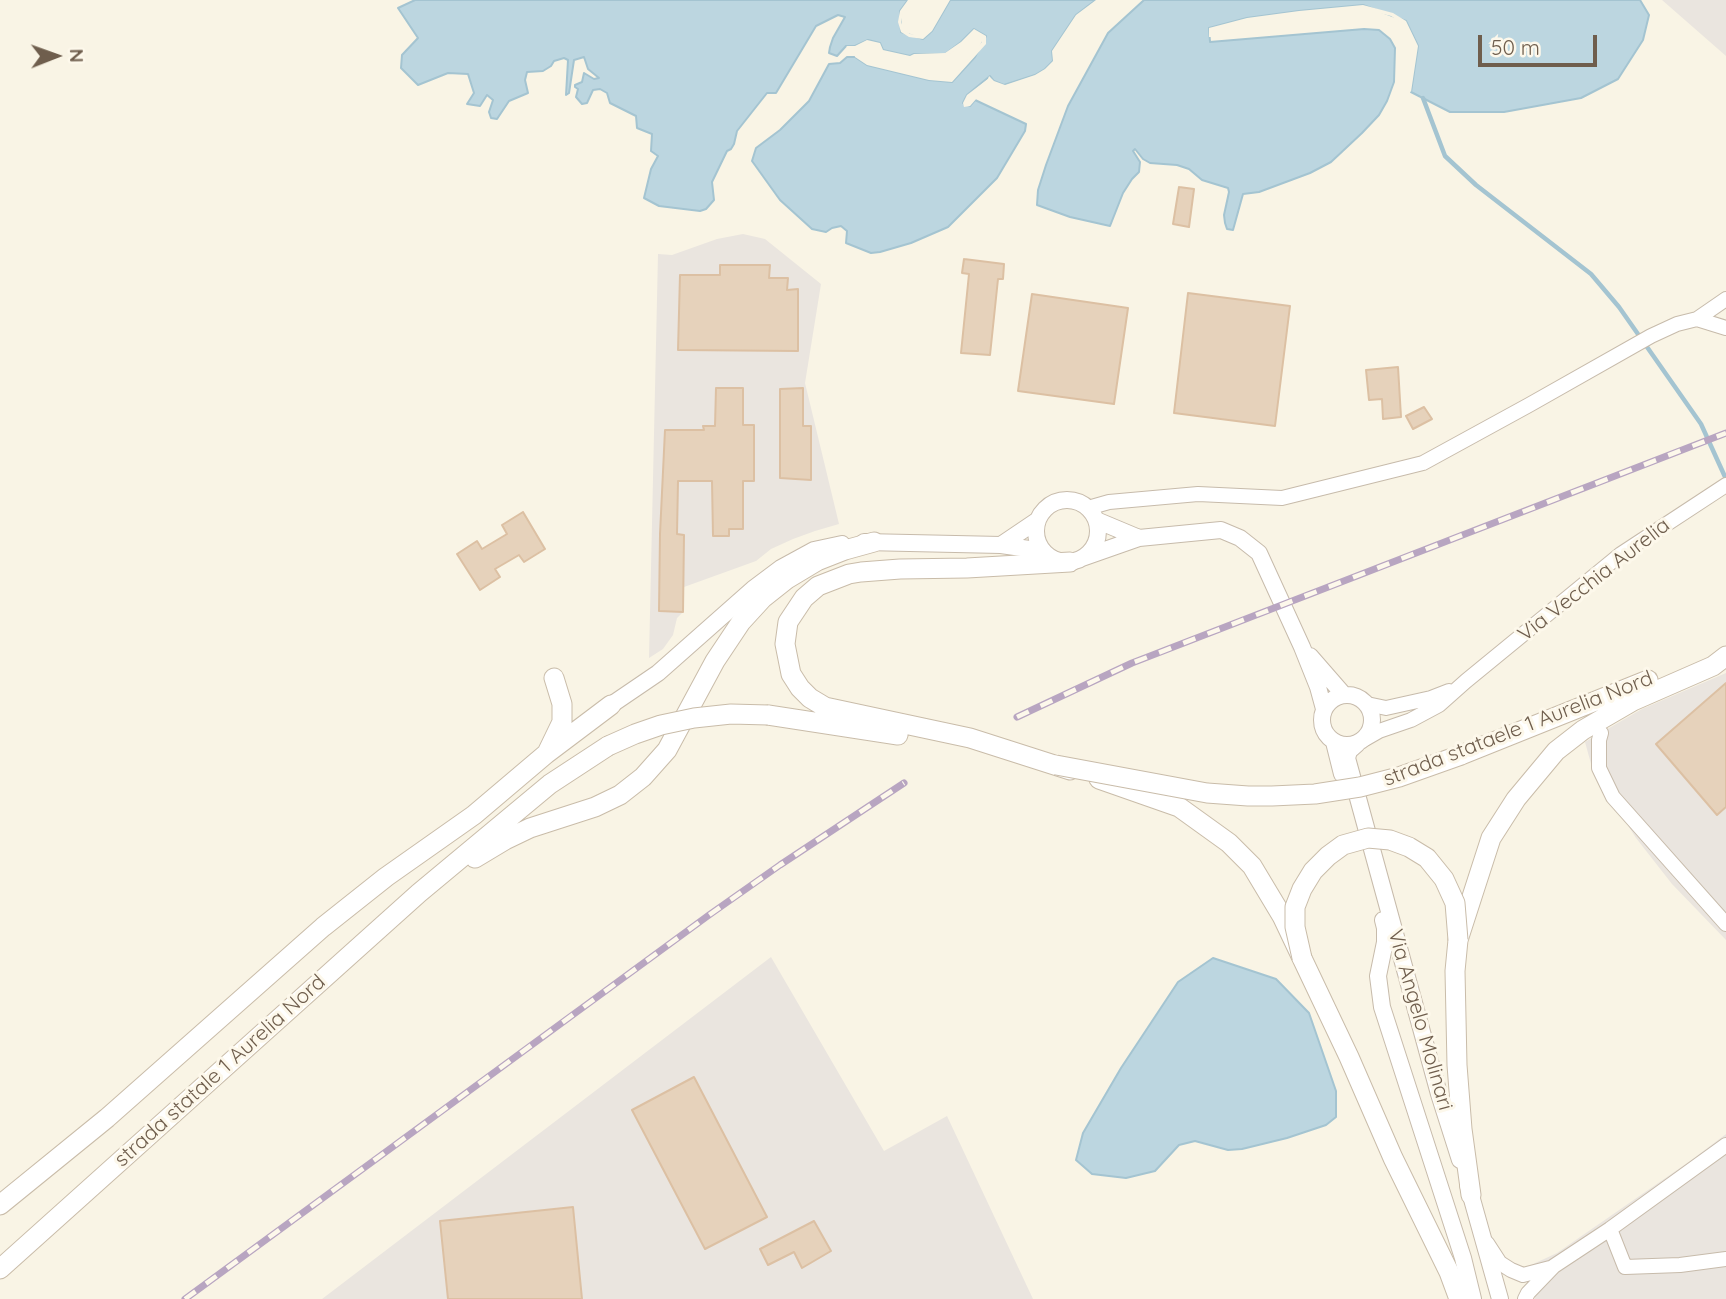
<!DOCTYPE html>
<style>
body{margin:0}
#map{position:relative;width:1726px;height:1299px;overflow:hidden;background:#f9f4e5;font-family:Quicksand,sans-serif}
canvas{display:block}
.north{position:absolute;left:21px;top:21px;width:70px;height:70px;-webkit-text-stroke:5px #fdf8eb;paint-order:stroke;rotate:89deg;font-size:19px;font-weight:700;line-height:28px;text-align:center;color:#6f5e4d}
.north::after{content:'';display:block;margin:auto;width:24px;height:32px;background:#6f5e4d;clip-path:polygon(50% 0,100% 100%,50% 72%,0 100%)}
.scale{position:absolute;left:1478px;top:35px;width:119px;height:32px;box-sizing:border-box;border:4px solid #6f5e4d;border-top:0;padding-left:9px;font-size:21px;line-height:24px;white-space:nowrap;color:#6f5e4d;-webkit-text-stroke:5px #fdf8eb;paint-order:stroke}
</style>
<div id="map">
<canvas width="1726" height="1299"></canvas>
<div class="north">N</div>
<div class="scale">50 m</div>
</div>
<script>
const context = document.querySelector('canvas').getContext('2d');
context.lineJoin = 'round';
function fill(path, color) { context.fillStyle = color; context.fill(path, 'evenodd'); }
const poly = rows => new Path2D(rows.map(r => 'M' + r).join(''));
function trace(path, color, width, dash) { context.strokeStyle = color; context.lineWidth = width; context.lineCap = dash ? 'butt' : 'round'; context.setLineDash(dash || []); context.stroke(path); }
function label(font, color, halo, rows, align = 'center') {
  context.font = font + ' Quicksand,sans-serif'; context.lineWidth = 6; context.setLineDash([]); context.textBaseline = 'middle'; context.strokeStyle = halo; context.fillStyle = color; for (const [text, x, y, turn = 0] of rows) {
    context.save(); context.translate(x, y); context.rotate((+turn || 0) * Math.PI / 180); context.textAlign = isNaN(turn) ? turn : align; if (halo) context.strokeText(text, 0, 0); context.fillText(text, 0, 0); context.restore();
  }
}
const industrial = poly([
 [1662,0,1726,0,1726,56],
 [743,234,765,239,821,284,805,383,839,524,815,531,793,539,771,549,756,561,684,587,683,612,677,618,673,635,663,649,649,658,658,254,672,255,717,239],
 [1726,673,1726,940,1672,884,1636,838,1593,771,1585,742,1642,709],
 [771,957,884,1151,947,1116,1033,1299,322,1299],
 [1726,1134,1726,1299,1535,1299,1531,1265,1557,1253,1690,1161]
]);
const water = poly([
 [415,0,908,0,900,11,901,32,923,39,932,31,950,0,1096,0,1076,15,1052,51,1053,61,1045,69,1035,75,1004,85,994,81,990,76,967,95,963,103,970,106,975,100,1026,124,1025,131,997,178,948,227,911,243,880,252,871,253,846,243,847,231,841,226,832,228,826,232,812,229,780,200,752,161,756,148,780,130,809,101,829,64,840,63,847,57,855,57,867,65,929,80,952,82,975,57,986,36,974,29,961,42,945,54,914,54,910,56,883,50,880,43,868,40,855,46,846,46,837,56,829,53,830,47,833,38,845,17,838,15,816,26,776,93,767,93,737,131,734,144,731,149,727,151,712,182,714,200,706,209,700,211,659,206,644,198,651,169,658,156,651,151,652,134,637,128,636,116,610,103,607,93,600,89,593,90,587,103,582,104,576,97,578,89,575,87,575,85,582,82,584,73,594,79,599,78,588,69,584,57,574,60,569,93,566,95,568,60,564,58,554,61,551,66,543,71,527,72,525,80,528,93,509,101,497,119,491,118,489,112,493,100,487,95,480,106,467,104,474,93,468,74,448,73,418,85,401,68,402,55,418,38,398,8,415,0],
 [1144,0,1640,0,1649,15,1643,40,1618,79,1581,98,1504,112,1450,112,1411,92,1418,46,1406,21,1363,5,1299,11,1247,18,1209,28,1210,42,1364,29,1379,30,1390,39,1395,48,1394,82,1387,101,1379,115,1362,133,1331,162,1310,173,1259,192,1243,194,1233,230,1227,229,1225,223,1224,215,1229,192,1228,188,1202,180,1189,169,1177,165,1150,163,1143,159,1135,149,1133,151,1140,162,1139,172,1132,179,1123,193,1110,226,1070,217,1037,205,1038,190,1046,165,1068,106,1108,33,1144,0],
 [1213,958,1276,979,1309,1013,1336,1091,1336,1117,1326,1125,1287,1138,1242,1149,1228,1150,1195,1141,1179,1145,1155,1171,1126,1178,1092,1174,1076,1160,1083,1133,1121,1068,1178,982,1213,958]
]);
const pier = poly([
 [908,0,911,0,903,13,901,22,904,30,910,34,922,35,930,29,946,0,950,0,932,31,923,39,909,37,901,32,898,22,900,11],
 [1096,0,1099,0,1098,2,1078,17,1055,52,1056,63,1047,71,1036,78,1005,88,993,84,990,82,969,98,967,103,973,97,977,98,970,106,964,107,963,103,967,95,988,79,989,76,994,81,1005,85,1035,75,1045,69,1053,61,1052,51,1076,15],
 [1363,5,1393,13,1406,21,1418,46,1411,92,1408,90,1415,47,1403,24,1391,16,1363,9,1299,14,1248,21,1212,31,1212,37,1209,37,1209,28,1247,18,1299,11],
 [974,29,986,36,986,44,952,82,929,80,867,65,855,57,854,53,869,62,929,77,951,79,982,42,982,38,975,34,963,45,945,57,915,57,909,60,881,53,877,46,868,44,855,50,850,49,846,46,855,46,867,40,880,43,883,50,910,56,914,54,945,53,961,42]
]);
const stream = poly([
 [1423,98,1445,156,1476,185,1591,274,1619,307,1701,424,1726,479]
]);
const building = poly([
 [1179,187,1194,189,1189,227,1173,224,1179,187],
 [964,259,1004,264,1003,279,998,279,990,355,961,353,969,274,962,273,964,259],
 [720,265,770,265,769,278,788,278,787,290,798,289,798,351,678,350,680,275,720,275,720,265],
 [1188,293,1290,306,1275,426,1174,413,1188,293],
 [1032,294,1128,308,1114,404,1018,391,1032,294],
 [1398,367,1401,417,1383,419,1382,399,1369,400,1366,370,1398,367],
 [716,388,743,388,743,425,754,425,754,481,743,481,743,529,729,529,729,536,713,536,712,481,678,481,677,534,684,535,683,612,659,611,660,534,665,430,704,430,703,426,715,426,716,388],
 [803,388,803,426,811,426,811,480,780,478,780,389,803,388],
 [1424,407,1432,419,1413,429,1406,416,1424,407],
 [523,512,545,549,524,562,519,555,495,569,500,577,480,590,457,554,477,541,482,549,507,534,502,525,523,512],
 [1726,683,1726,807,1717,815,1656,744,1726,683],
 [694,1077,767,1217,705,1249,632,1110,694,1077],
 [573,1207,582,1299,448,1299,440,1221,573,1207],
 [814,1221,831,1251,802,1268,794,1252,768,1265,760,1249,814,1221]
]);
const minor = poly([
 [1697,319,1726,299],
 [1088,508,1109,502,1198,494,1282,498,1423,463,1529,405,1651,336,1677,324,1697,319,1726,328],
 [1367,704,1386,708,1431,698,1449,691],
 [1601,733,1599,740,1599,768,1613,797,1726,924],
 [1365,739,1379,731,1411,720,1439,705,1466,681,1621,554,1726,485],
 [1610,1229,1625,1267,1680,1265,1726,1259],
 [1487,1243,1500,1263,1511,1270,1523,1275,1550,1268],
 [1525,1299,1528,1293,1554,1266,1610,1229,1726,1145]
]);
const tertiary = poly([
 '1036 531a31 31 0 1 1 62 0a31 31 0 1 1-62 0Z',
 [1096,520,1139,538],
 [864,542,1001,545,1043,551],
 [1001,545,1038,520],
 [1082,558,1139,538,1221,530,1240,538,1259,553,1302,647,1318,687,1324,709],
 [1310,656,1344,695],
 '1322 720a25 25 0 1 1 50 0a25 25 0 1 1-50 0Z',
 [611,705,658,673,753,589,781,568,814,550,842,544],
 [1334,742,1342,774],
 [1357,744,1349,751,1347,758,1439,1094,1460,1160],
 [1383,920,1385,928,1385,942,1378,976,1382,1007,1463,1258,1473,1299],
 [1468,1185,1500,1299]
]);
const secondary = poly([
 [1070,562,967,568,900,569,861,572,849,574,818,586,804,598,788,622,785,644,791,674,800,688,810,698,825,707,970,738,1070,770],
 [768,715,898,735],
 [547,753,562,722,562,704,554,678],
 [1461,755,1648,680],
 [1099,779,1179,807,1229,843,1252,866,1282,916,1349,1057,1393,1158,1449,1272,1459,1299],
 [475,858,505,840,530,828,595,807,620,795,643,777,667,750,715,661,741,622,763,598,787,579,817,561,845,550,874,542],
 [1471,1195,1462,1129,1457,1065,1455,971,1458,940,1491,838,1516,799,1556,751,1583,730,1633,701,1713,666,1726,656],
 [0,1205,107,1118,323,927,386,877,474,815,546,754,611,705],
 [0,1269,419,893,550,784,608,746]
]);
const rail = poly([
 [1017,717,1132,663,1726,433],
 [185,1299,709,915,780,865,904,783]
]);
const secondaryBridge = poly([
 [608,746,635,734,661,725,694,718,731,714,768,715],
 [1056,765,1207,793,1248,796,1272,796,1315,794,1360,787,1399,777,1461,755],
 [1302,958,1295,927,1295,907,1302,889,1313,871,1328,856,1343,845,1368,838,1390,840,1409,847,1427,858,1444,879,1455,903,1458,940]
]);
const streetNames = [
 ["Via Vecchia Aurelia",1594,580,-38],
 ["strada stataele 1 Aurelia Nord",1518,729,-21],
 ["Via Angelo Molinari",1420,1020,74],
 ["strada statale 1 Aurelia Nord",220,1071,-42]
];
fill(industrial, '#eae5df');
fill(water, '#bcd6e0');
trace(water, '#a4c4d1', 2);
fill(pier, '#f9f4e5');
trace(stream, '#a4c4d1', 4.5);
fill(building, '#e6d2bb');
trace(building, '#dcc0a3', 2);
trace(minor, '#c7bbab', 16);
trace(tertiary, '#c7bbab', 18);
trace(secondary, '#c9bca9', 21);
trace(minor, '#fff', 14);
trace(tertiary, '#fff', 16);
trace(secondary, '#fff', 19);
trace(rail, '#b8a5c1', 7);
trace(rail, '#fdf8eb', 4.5, [13]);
trace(secondaryBridge, '#c9bca9', 21, []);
trace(secondaryBridge, '#fff', 19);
label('21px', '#6f5e4d', '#fdf8eb', streetNames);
</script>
